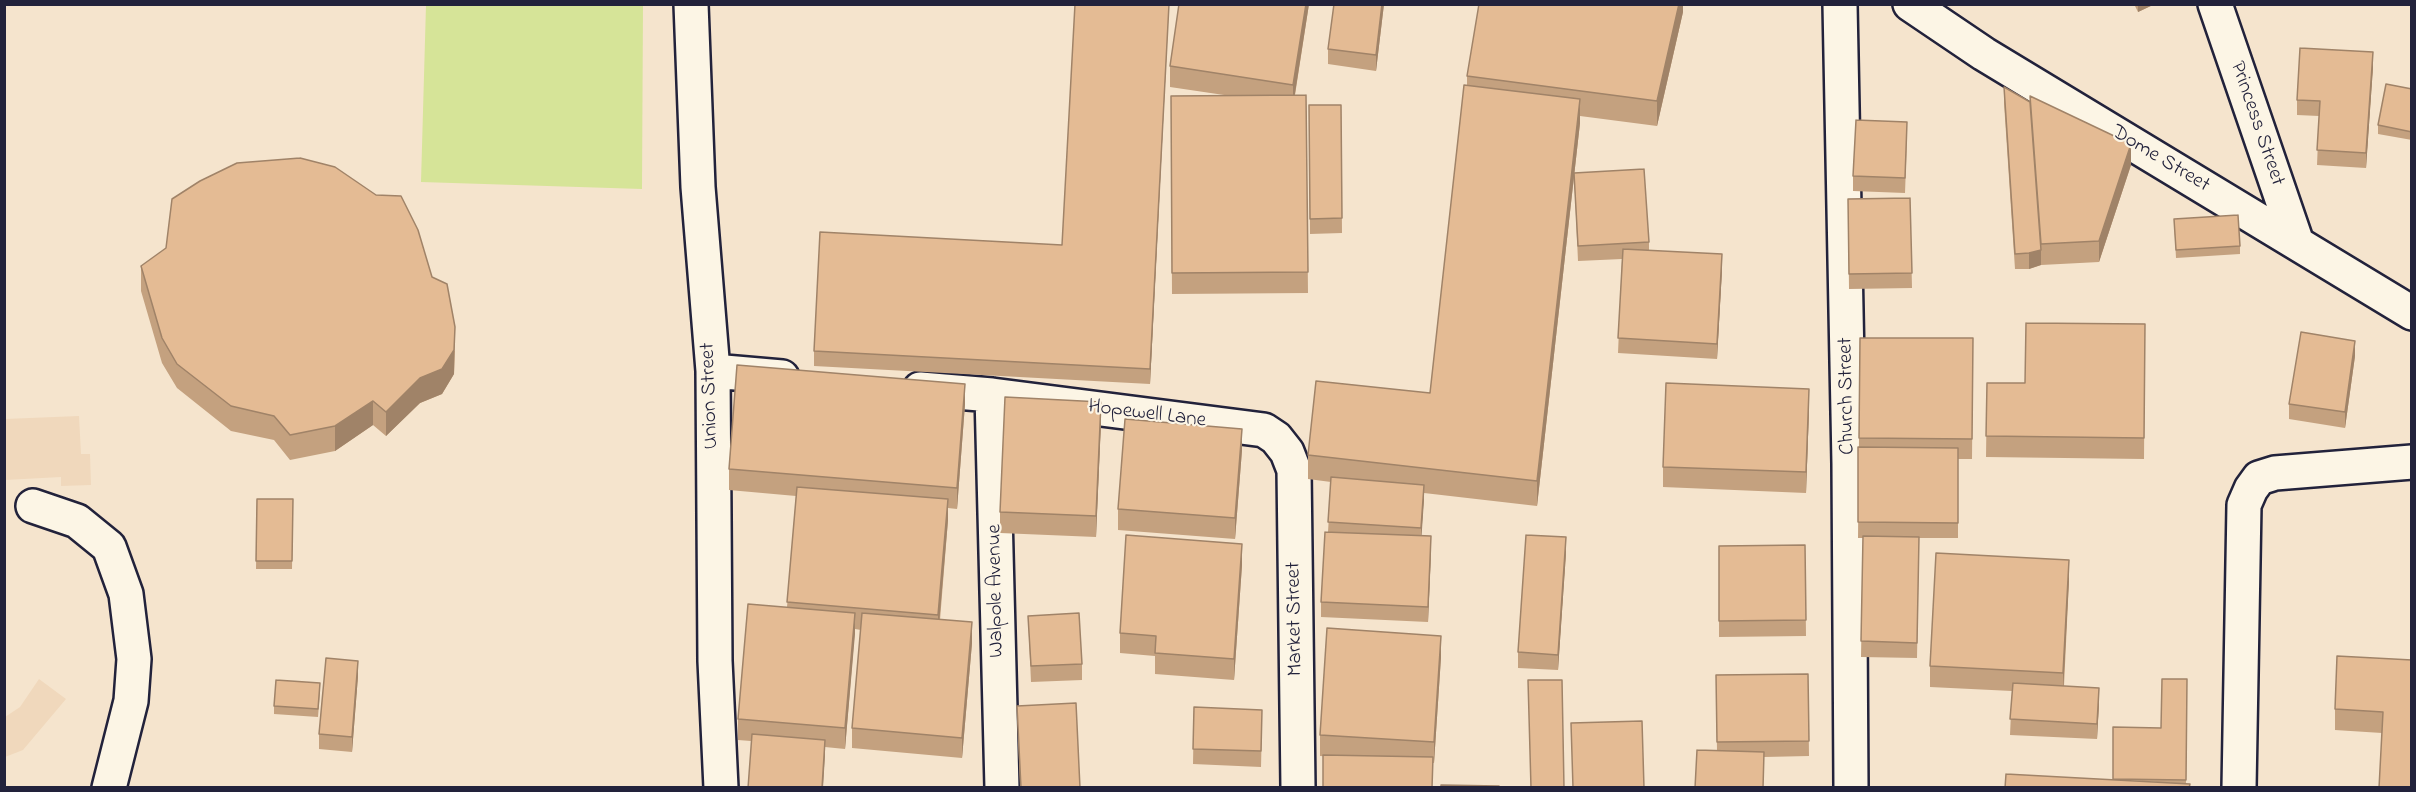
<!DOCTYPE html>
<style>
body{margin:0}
#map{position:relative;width:2416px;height:792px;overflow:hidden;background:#f5e4cd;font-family:"Indie Flower",sans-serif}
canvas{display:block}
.frame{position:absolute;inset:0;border:6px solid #22223b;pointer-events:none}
</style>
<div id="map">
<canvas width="2416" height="792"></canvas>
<div class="frame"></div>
</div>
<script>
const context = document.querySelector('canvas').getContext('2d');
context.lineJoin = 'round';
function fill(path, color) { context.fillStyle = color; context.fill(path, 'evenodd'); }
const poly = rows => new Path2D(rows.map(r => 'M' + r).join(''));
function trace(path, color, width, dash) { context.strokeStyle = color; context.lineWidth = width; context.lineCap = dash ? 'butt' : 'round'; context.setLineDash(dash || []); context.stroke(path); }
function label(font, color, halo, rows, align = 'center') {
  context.font = font + ' "Indie Flower",sans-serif'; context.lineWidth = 4.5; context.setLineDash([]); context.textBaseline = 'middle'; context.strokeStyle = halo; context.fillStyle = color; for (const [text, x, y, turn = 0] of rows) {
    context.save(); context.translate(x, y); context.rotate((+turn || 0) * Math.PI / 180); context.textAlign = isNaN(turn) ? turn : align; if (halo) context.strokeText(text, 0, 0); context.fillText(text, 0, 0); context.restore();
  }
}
const built = poly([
 [79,416,81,454,90,454,91,485,61,486,61,477,5,480,5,419],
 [39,679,66,699,23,750,5,757,5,717,20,707]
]);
const green = poly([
 [426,5,643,5,642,189,421,182]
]);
const minor = poly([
 [691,4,698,187,713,371,715,661,721,788],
 [1840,4,1849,464,1851,788],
 [1910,4,1984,54,2412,313],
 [2215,4,2297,243],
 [713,371,782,377],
 [920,389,992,395,1264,430,1276,438,1287,452,1294,470,1298,788],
 [992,395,1002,788],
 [33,506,77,521,109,547,126,594,134,659,131,701,109,788],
 [2239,788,2244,505,2251,489,2259,478,2275,473,2412,462]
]);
const wall = poly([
 [1169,4,1150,384,814,366,814,351,1062,245],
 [1309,4,1295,95,1306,95,1308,293,1172,294,1171,96,1224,95,1170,87,1170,66],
 [1384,4,1376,71,1328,64,1328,49],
 [1683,4,1683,12,1657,126,1580,116,1580,123,1537,506,1424,493,1421,536,1431,551,1428,622,1321,617,1321,602,1328,532,1331,482,1308,479,1308,455,1430,393,1467,86,1467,76],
 [2134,4,2155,4,2138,12],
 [2373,67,2366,168,2317,165,2319,116,2297,115,2297,100],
 [2004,87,2131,165,2099,262,2041,265,2029,269,2015,269,2004,103],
 [2412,89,2412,140,2378,134,2378,125],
 [1309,105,1341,105,1342,233,1310,234],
 [1907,138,1905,193,1853,191,1853,176],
 [1574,173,1649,242,1649,251,1722,270,1717,359,1618,353,1622,259,1578,261],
 [1910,198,1912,288,1849,289,1848,199],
 [2174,219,2240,246,2240,254,2176,258],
 [141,266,455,351,454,374,442,394,420,403,386,436,373,425,335,451,290,460,274,440,231,431,177,388,162,363,141,291],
 [2145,324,2144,459,1986,457,1987,383,2025,383],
 [1860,338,1973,338,1972,459,1958,459,1958,538,1919,538,1917,658,1861,657,1863,538,1858,538],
 [2355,356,2345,428,2289,419,2289,404],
 [965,404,957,509,948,508,948,520,940,620,972,643,962,758,852,748,852,728,861,630,855,629,845,749,825,747,825,755,751,741,738,740,738,719,787,607,796,496,729,490,729,469],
 [1809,409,1806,493,1663,487,1663,467],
 [1101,422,1096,537,1000,533,1000,512],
 [1242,450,1235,539,1118,530,1118,509],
 [257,499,293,499,292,569,256,569],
 [1805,545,1806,636,1719,637,1719,546],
 [1566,553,1558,670,1518,668,1518,652],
 [1242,565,1234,680,1155,674,1155,656,1120,653,1120,633],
 [2069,580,2064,686,2099,703,2097,739,2010,735,2012,691,1930,687,1930,666],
 [1028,616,1082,664,1082,680,1031,682],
 [1441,657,1434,763,1320,756,1320,735],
 [2412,660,2382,733,2335,730,2335,709],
 [1808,674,1809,756,1764,757,1717,751,1716,675],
 [358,676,352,752,319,749,319,734],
 [2187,679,2186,784,2113,779,2161,728],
 [320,691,318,717,274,714,274,706],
 [1017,706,1080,788,1020,788],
 [1194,707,1262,725,1261,767,1193,764]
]);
const shadedWall = poly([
 [1169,4,1150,384,1150,369],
 [1306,4,1309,4,1293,106,1293,85],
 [1382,4,1384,4,1376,71,1376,55],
 [1679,4,1683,4,1683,12,1657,126,1657,101],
 [2138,4,2155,4,2138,12],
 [2373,52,2373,67,2366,168,2366,153],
 [1580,99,1580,123,1537,506,1537,481],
 [2131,144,2131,165,2099,262,2099,241],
 [2041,250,2041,265,2029,269,2029,253],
 [1722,254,1722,270,1717,359,1717,344],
 [455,327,454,374,442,394,420,403,386,436,386,412],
 [2355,341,2355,356,2345,428,2345,412],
 [965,384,965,404,957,509,957,488],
 [1809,389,1809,409,1806,493,1806,472],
 [373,401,373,425,335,451,335,426],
 [1101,402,1101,422,1096,537,1096,516],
 [1242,429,1242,450,1235,539,1235,518],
 [1424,485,1424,500,1421,544,1421,528],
 [948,499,948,520,938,636,938,615],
 [1431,536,1431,551,1428,622,1428,607],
 [1566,537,1566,553,1558,670,1558,655],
 [1242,544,1242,565,1234,680,1234,659],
 [2069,560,2069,580,2063,693,2063,673],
 [855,613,855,634,845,749,845,728],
 [972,622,972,643,962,758,962,738],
 [1441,636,1441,657,1434,763,1434,742],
 [358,661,358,676,352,752,352,737],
 [2099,688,2099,703,2097,739,2097,724],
 [825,740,825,755,823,788,822,788]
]);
const building = poly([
 [1075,4,1169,4,1150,369,814,351,820,232,1062,245,1075,4],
 [1179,4,1306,4,1293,85,1170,66,1179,4],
 [1334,4,1382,4,1376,55,1328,49,1334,4],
 [1479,4,1679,4,1657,101,1467,76,1479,4],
 [2300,48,2373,52,2366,153,2317,150,2320,101,2297,100,2300,48],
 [2386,84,2412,89,2412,132,2378,125,2386,84],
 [1464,85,1580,99,1537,481,1308,455,1316,381,1430,393,1464,85],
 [2004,87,2030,102,2041,250,2029,253,2015,254,2004,87],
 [1306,95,1308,272,1172,273,1171,96,1306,95],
 [2030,96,2131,144,2099,241,2041,244,2030,96],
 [1309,105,1341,105,1342,218,1310,219,1309,105],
 [1856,120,1907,122,1905,178,1853,176,1856,120],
 [300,158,335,167,376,195,401,196,418,230,432,277,447,284,455,327,454,350,442,369,420,378,386,412,373,401,335,426,290,435,274,416,231,406,177,364,162,338,141,266,166,248,172,199,200,181,237,163,300,158],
 [1644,169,1649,242,1578,246,1574,173,1644,169],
 [1910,198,1912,273,1849,274,1848,199,1910,198],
 [2238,215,2240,246,2176,250,2174,219,2238,215],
 [1623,249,1722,254,1717,344,1618,338,1623,249],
 [2026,323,2145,324,2144,438,1986,436,1987,383,2025,383,2026,323],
 [2301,332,2355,341,2345,412,2289,404,2301,332],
 [1860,338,1973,338,1972,439,1859,438,1860,338],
 [737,365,965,384,957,488,729,469,737,365],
 [1666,383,1809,389,1806,472,1663,467,1666,383],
 [1005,397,1101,402,1096,516,1000,512,1005,397],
 [1125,419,1242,429,1235,518,1118,509,1125,419],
 [1858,447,1958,448,1958,523,1858,522,1858,447],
 [1331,477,1424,485,1421,528,1328,522,1331,477],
 [797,487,948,499,938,615,787,602,797,487],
 [257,499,293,499,292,561,256,561,257,499],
 [1325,532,1431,536,1428,607,1321,602,1325,532],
 [1126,535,1242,544,1234,659,1155,653,1156,636,1120,633,1126,535],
 [1526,535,1566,537,1558,655,1518,652,1526,535],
 [1863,536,1919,537,1917,643,1861,641,1863,536],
 [1805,545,1806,620,1719,621,1719,546,1805,545],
 [1936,553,2069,560,2063,673,1930,666,1936,553],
 [748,604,855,613,845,728,738,719,748,604],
 [862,613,972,622,962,738,852,728,862,613],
 [1079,613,1082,664,1031,666,1028,616,1079,613],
 [1327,628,1441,636,1434,742,1320,735,1327,628],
 [2337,656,2412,660,2412,788,2379,788,2383,712,2335,709,2337,656],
 [326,658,358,661,352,737,319,734,326,658],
 [1808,674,1809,741,1717,742,1716,675,1808,674],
 [2162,679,2187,679,2186,780,2113,779,2113,727,2161,728,2162,679],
 [276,680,320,683,318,709,274,706,276,680],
 [1528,680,1562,680,1564,788,1531,788,1528,680],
 [2013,683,2099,688,2097,724,2010,719,2013,683],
 [1076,703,1080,788,1021,788,1017,706,1076,703],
 [1194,707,1262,710,1261,751,1193,749,1194,707],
 [1642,721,1644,788,1573,788,1571,723,1642,721],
 [752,734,825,740,822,788,748,788,752,734],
 [1697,750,1764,752,1763,788,1695,788,1697,750],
 [1323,755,1433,757,1432,788,1323,788,1323,755],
 [2006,774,2190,784,2189,788,2005,788,2006,774],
 [1441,785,1499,786,1499,788,1441,788,1441,785]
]);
const streetNames = [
 ["Princess Street",2256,124,71],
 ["Dome Street",2160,160,31],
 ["Union Street",711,396,-92],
 ["Church Street",1848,396,-91],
 ["Hopewell Lane",1147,415,7],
 ["Walpole Avenue",997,591,-91],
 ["Market Street",1296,619,-91]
];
fill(built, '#f0d8bc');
fill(green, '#d6e498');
trace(minor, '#22223b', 38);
trace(minor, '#fcf5e5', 33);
fill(wall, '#c4a17f');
fill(shadedWall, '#a08368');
fill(building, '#e4bb94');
trace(building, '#a08368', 1.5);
label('21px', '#22223b', '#fcf5e5', streetNames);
</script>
